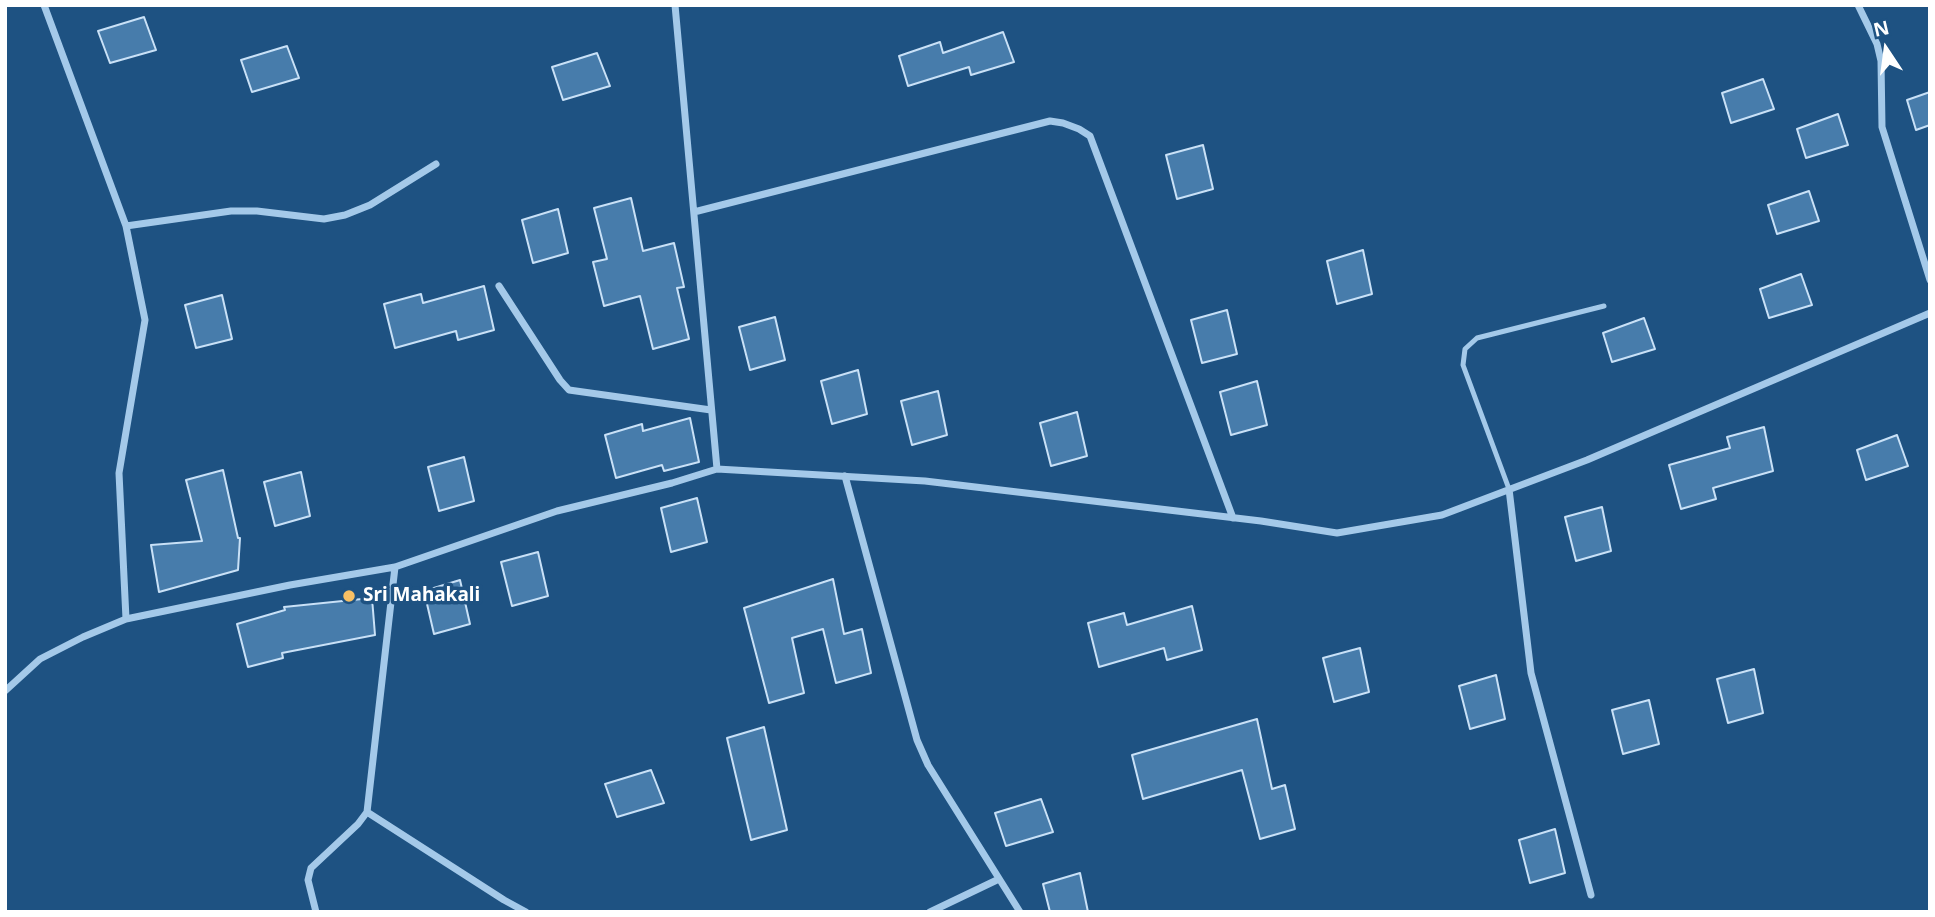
<!DOCTYPE html>
<style>
body{margin:0}
#map{position:relative;width:1935px;height:917px;overflow:hidden;background:#1e5282;font-family:"Noto Sans",sans-serif}
canvas{display:block}
.frame{position:absolute;inset:0;border:7px solid #fff;pointer-events:none}
.north{position:absolute;left:1851px;top:14px;width:70px;height:70px;-webkit-text-stroke:5px #1e5282;paint-order:stroke;rotate:347deg;font-size:19px;font-weight:700;line-height:28px;text-align:center;color:#fff}
.north::after{content:'';display:block;margin:auto;width:24px;height:32px;background:#fff;clip-path:polygon(50% 0,100% 100%,50% 72%,0 100%)}
</style>
<div id="map">
<canvas width="1935" height="917"></canvas>
<div class="frame"></div>
<div class="north">N</div>
</div>
<script>
const context = document.querySelector('canvas').getContext('2d');
context.lineJoin = 'round';
function fill(path, color) { context.fillStyle = color; context.fill(path, 'evenodd'); }
const poly = rows => new Path2D(rows.map(r => 'M' + r).join(''));
function trace(path, color, width, dash) { context.strokeStyle = color; context.lineWidth = width; context.lineCap = dash ? 'butt' : 'round'; context.setLineDash(dash || []); context.stroke(path); }
function label(font, color, halo, rows, align = 'center') {
  context.font = font + ' "Noto Sans",sans-serif'; context.lineWidth = 7; context.setLineDash([]); context.textBaseline = 'middle'; context.strokeStyle = halo; context.fillStyle = color; for (const [text, x, y, turn = 0] of rows) {
    context.save(); context.translate(x, y); context.rotate((+turn || 0) * Math.PI / 180); context.textAlign = isNaN(turn) ? turn : align; if (halo) context.strokeText(text, 0, 0); context.fillText(text, 0, 0); context.restore();
  }
}
const building = poly([
 [144,17,156,50,110,63,98,31,144,17],
 [1003,32,1014,62,971,75,969,67,908,86,899,56,940,42,943,53,1003,32],
 [287,46,299,78,252,92,241,60,287,46],
 [597,53,610,86,563,100,552,67,597,53],
 [1763,79,1774,109,1731,123,1722,93,1763,79],
 [1930,92,1930,125,1916,130,1907,100,1930,92],
 [1838,114,1848,145,1806,158,1797,129,1838,114],
 [1203,145,1213,189,1177,199,1166,155,1203,145],
 [1809,191,1819,221,1777,234,1768,205,1809,191],
 [631,198,643,251,674,243,684,287,677,288,689,339,653,349,640,296,604,306,593,262,607,259,594,208,631,198],
 [558,209,568,253,533,263,522,220,558,209],
 [1363,250,1372,294,1337,304,1327,261,1363,250],
 [1801,274,1812,305,1769,318,1760,289,1801,274],
 [484,286,494,330,458,340,456,331,395,348,384,304,421,294,423,303,484,286],
 [222,295,232,339,196,348,185,305,222,295],
 [1227,310,1237,354,1202,363,1191,320,1227,310],
 [775,317,785,360,750,370,739,327,775,317],
 [1644,318,1655,349,1612,362,1603,333,1644,318],
 [858,370,867,414,832,424,821,381,858,370],
 [1257,381,1267,425,1231,435,1220,392,1257,381],
 [938,391,947,435,912,445,901,401,938,391],
 [1077,412,1087,456,1051,466,1040,423,1077,412],
 [690,418,699,462,664,471,662,465,616,478,605,435,642,424,643,431,690,418],
 [1764,427,1773,471,1713,488,1716,499,1681,509,1669,465,1730,448,1727,437,1764,427],
 [1897,435,1908,466,1866,480,1857,450,1897,435],
 [464,457,474,501,439,511,428,467,464,457],
 [223,470,238,538,240,538,238,570,159,592,151,545,202,541,186,480,223,470],
 [301,472,310,516,275,526,264,482,301,472],
 [697,498,707,542,671,552,661,508,697,498],
 [1602,507,1611,551,1576,561,1565,517,1602,507],
 [538,552,548,596,512,606,501,562,538,552],
 [833,579,844,634,862,629,871,673,836,683,823,629,792,638,804,693,769,703,744,608,833,579],
 [460,580,470,624,434,634,424,591,460,580],
 [372,598,375,635,282,653,283,658,248,667,237,624,285,610,284,607,372,598],
 [1192,606,1202,650,1167,660,1164,648,1099,667,1088,623,1124,613,1127,625,1192,606],
 [1360,648,1369,692,1334,702,1323,658,1360,648],
 [1754,669,1763,713,1728,723,1717,679,1754,669],
 [1496,675,1505,719,1470,729,1459,686,1496,675],
 [1649,700,1659,744,1623,754,1612,710,1649,700],
 [1257,719,1272,789,1285,785,1295,829,1260,839,1242,770,1143,799,1132,755,1257,719],
 [764,727,787,830,751,840,727,738,764,727],
 [651,770,664,803,617,817,605,784,651,770],
 [1041,799,1053,832,1006,846,995,813,1041,799],
 [1555,829,1565,873,1530,883,1519,840,1555,829],
 [1080,873,1088,912,1050,912,1043,884,1080,873]
]);
const lane = poly([
 [1509,489,1463,365,1465,349,1477,338,1604,306]
]);
const street = poly([
 [44,5,126,226,145,320,119,473,126,619],
 [675,5,717,469],
 [1858,5,1877,44,1881,61,1882,127,1930,280],
 [694,212,1050,121,1063,123,1079,129,1090,136,1233,518],
 [126,226,231,211,257,211,324,219,345,215,370,205,436,164],
 [499,286,560,380,569,390,711,410],
 [845,476,917,740,928,765,1020,912],
 [1509,489,1531,673,1591,895],
 [5,691,40,659,83,637,126,619,290,585,395,567,557,511,672,483,717,469,925,481,1261,521,1337,533,1442,515,1587,460,1930,313],
 [367,812,504,900,526,912],
 [316,912,308,880,311,868,358,824,367,812,395,567],
 [930,912,999,879]
]);
const markers = [
 [349,596,7,"#f8c064"]
];
const poiNames = [
 ["Sri Mahakali",363,596]
];
fill(building, '#477cab');
trace(building, '#c9e1f7', 2);
trace(lane, '#a4c9e9', 5);
trace(street, '#a4c9e9', 7);
for (const [x, y, r, color] of markers) { const dot = new Path2D(); dot.arc(x, y, r, 0, 2 * Math.PI); context.fillStyle = color; context.fill(dot); trace(dot, '#1e5282', 2.5); }
label('bold 19px', '#fff', '#1e5282', poiNames, 'left');
</script>
